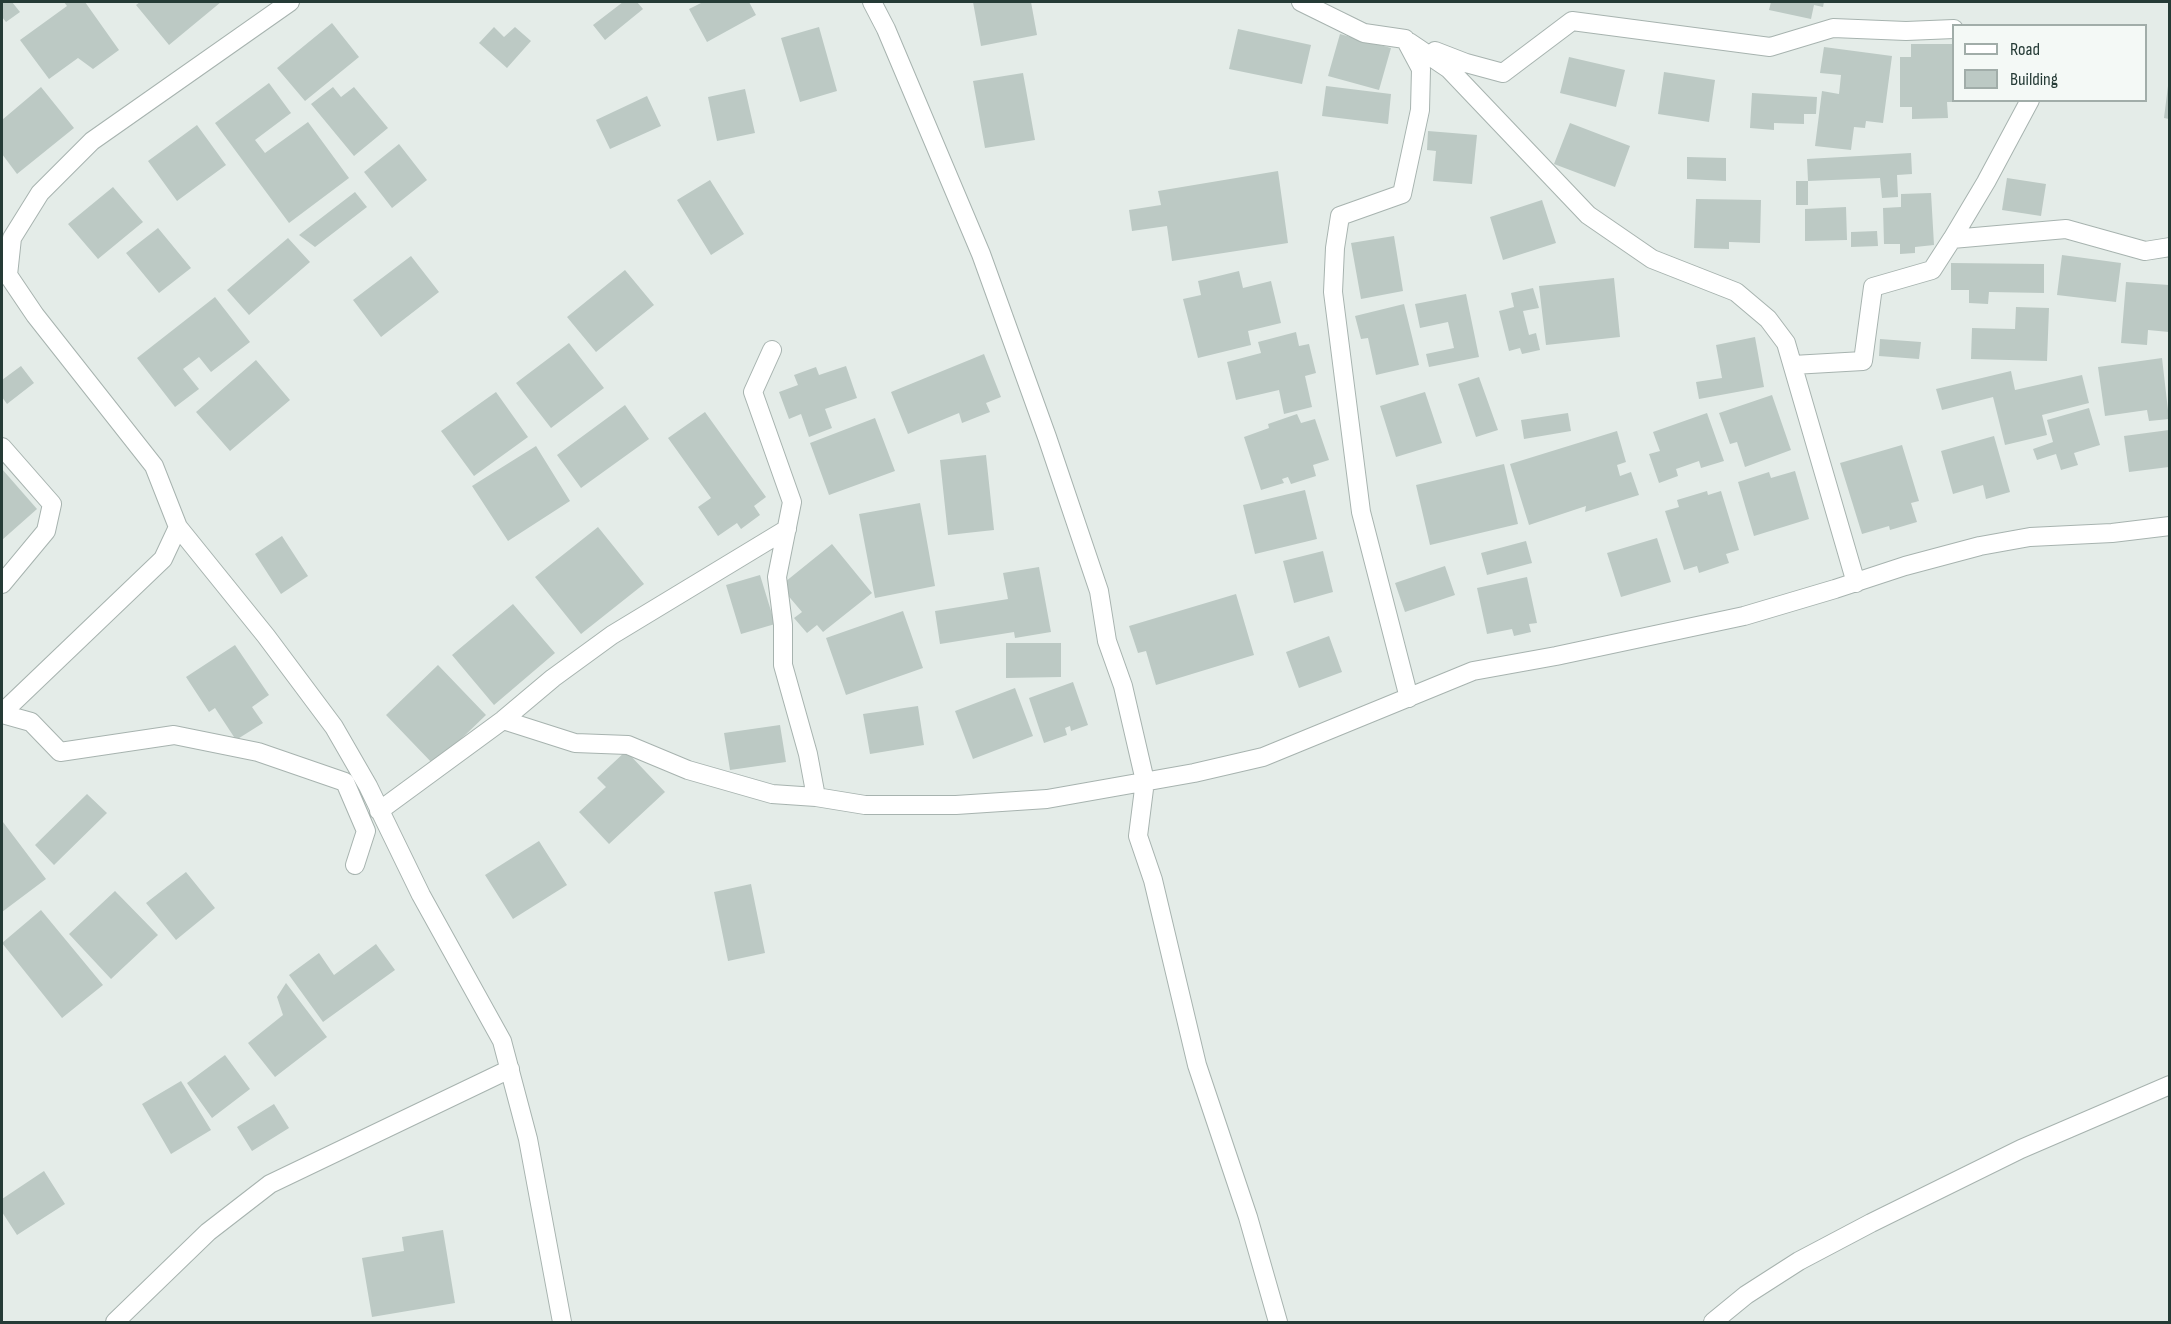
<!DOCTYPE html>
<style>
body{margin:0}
#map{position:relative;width:2171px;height:1324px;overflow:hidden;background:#e4ece8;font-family:"Sofia Sans Condensed",sans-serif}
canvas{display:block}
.frame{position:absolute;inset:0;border:3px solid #253b36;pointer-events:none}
.legend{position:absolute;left:1952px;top:24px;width:195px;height:78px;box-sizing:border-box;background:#f4f9f6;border:2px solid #a1ada9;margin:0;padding:8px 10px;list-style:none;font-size:18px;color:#253b36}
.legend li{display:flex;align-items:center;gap:12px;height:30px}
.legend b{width:30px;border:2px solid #a1ada9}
</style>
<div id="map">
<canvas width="2171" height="1324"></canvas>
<div class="frame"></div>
<ul class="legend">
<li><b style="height:8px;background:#fff"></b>Road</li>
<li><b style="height:16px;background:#bcc9c4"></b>Building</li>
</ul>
</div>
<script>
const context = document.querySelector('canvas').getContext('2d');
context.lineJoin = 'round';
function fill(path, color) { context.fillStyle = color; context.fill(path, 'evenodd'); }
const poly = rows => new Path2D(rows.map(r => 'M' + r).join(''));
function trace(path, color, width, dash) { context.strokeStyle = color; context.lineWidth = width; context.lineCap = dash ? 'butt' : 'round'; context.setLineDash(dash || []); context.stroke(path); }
const building = poly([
 [2,2,12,2,20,12,6,22,2,17],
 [64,2,85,2,119,50,93,69,78,58,49,79,20,40,67,6],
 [140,2,221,2,169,45,136,5],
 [623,2,637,2,643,9,605,40,593,25],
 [703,2,749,2,756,15,707,42,689,9],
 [973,2,1031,2,1037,35,981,46],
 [1771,2,1824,2,1823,7,1814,5,1811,19,1769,10],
 [332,23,359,57,305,101,277,68],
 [494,27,504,37,515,27,531,41,507,68,479,43],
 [819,27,837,91,800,102,781,38],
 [1238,29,1311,45,1302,84,1229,69],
 [1340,34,1391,48,1379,90,1328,76],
 [1911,44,1953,44,1953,102,1947,102,1948,118,1912,119,1912,107,1900,107,1900,57,1911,57],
 [1824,47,1892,56,1883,123,1866,121,1865,128,1854,127,1851,150,1815,146,1822,91,1839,94,1841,75,1820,73],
 [1569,57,1625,70,1616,107,1560,93],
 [1664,72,1715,80,1709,122,1658,114],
 [1023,73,1035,140,985,148,973,81],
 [269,83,291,113,255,140,265,153,308,122,349,178,289,223,215,123],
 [1326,86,1391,94,1388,124,1322,116],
 [2168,86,2169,87,2169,119,2164,118],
 [41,87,74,128,17,174,2,154,2,120],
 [333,87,341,97,354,87,388,128,354,156,311,104],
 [745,89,755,133,717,141,708,97],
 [1752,93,1817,97,1816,114,1804,114,1804,124,1774,123,1774,130,1750,128],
 [647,96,661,126,610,149,596,120],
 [1570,123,1630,146,1615,187,1554,164],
 [197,125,226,165,177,201,148,161],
 [1428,131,1477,135,1472,184,1433,181,1436,151,1427,150],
 [399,144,427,180,392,208,364,172],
 [1911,153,1912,174,1897,175,1898,197,1882,198,1880,178,1808,181,1807,159],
 [1687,157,1726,158,1726,181,1687,179],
 [1278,171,1288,243,1172,261,1167,226,1132,231,1129,210,1161,205,1158,191],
 [2007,178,2046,184,2041,216,2002,210],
 [710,180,744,234,711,255,677,200],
 [1796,181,1808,181,1808,205,1796,205],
 [113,187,143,222,98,259,68,224],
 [355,192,367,207,315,247,299,235],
 [1931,193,1934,245,1915,247,1915,253,1900,254,1900,244,1884,244,1883,208,1901,207,1901,194],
 [1696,199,1761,200,1760,243,1729,242,1729,249,1694,248],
 [1542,200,1556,243,1503,260,1490,217],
 [1846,207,1847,240,1805,241,1805,209],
 [158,228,191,268,159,293,126,253],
 [1877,231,1878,246,1851,247,1851,232],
 [1394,236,1403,291,1361,299,1351,243],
 [288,238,310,262,249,315,227,290],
 [2062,255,2121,263,2116,302,2057,295],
 [411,256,439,292,381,337,353,300],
 [1951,263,2044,264,2044,293,1989,292,1988,304,1969,303,1969,290,1951,290],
 [625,270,654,305,596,352,567,317],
 [1239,271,1243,288,1271,281,1281,323,1248,331,1251,345,1198,358,1183,299,1201,295,1198,281],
 [1614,278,1620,337,1546,345,1539,286],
 [2126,282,2169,285,2169,332,2148,330,2147,345,2121,343],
 [1533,288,1539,308,1523,311,1529,335,1536,333,1540,350,1522,354,1520,348,1509,351,1499,311,1514,307,1511,293],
 [1466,294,1479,357,1429,367,1426,354,1454,348,1448,322,1420,328,1415,304],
 [215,297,250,342,211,372,199,357,183,369,199,389,175,407,137,358],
 [1404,304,1419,365,1376,375,1368,338,1361,339,1355,316],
 [2016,307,2049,308,2047,361,1971,359,1972,328,2015,329],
 [1296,332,1299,346,1309,344,1316,373,1305,376,1312,407,1284,414,1279,390,1236,400,1227,362,1261,353,1258,342],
 [1755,337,1764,387,1699,399,1696,382,1722,378,1716,345],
 [1880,339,1921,342,1919,359,1879,356],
 [569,343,604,388,551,428,516,383],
 [984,354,1001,397,986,403,990,412,962,423,959,413,908,434,891,392],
 [2162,358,2169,419,2149,421,2147,410,2105,416,2098,367],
 [256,360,290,400,230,451,196,412],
 [21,366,34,383,7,404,2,397,2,380],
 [846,366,857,398,825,409,832,428,809,437,801,414,789,419,779,392,798,385,794,375,816,367,819,375],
 [2011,371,2015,390,2082,375,2089,403,2042,415,2047,435,2005,445,1993,397,1942,410,1936,389],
 [1479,377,1498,430,1476,437,1458,384],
 [496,392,528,437,474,476,441,431],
 [1425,392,1442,443,1396,457,1380,406],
 [1772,395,1791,450,1745,467,1737,442,1730,444,1719,413],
 [625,405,649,439,581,488,557,455],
 [2089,408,2100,445,2074,453,2078,465,2061,470,2056,454,2037,460,2033,449,2053,442,2047,420],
 [705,412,766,497,754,506,760,515,741,529,737,523,718,536,698,507,711,498,668,438],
 [1568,413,1571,431,1524,439,1521,420],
 [1707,413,1724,461,1701,468,1699,461,1676,469,1678,476,1659,483,1649,454,1660,451,1653,432],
 [1297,414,1301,423,1315,419,1329,460,1313,465,1316,476,1291,484,1288,477,1282,479,1284,483,1261,490,1244,437,1269,428,1268,424],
 [875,418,895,471,829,495,810,443],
 [2169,430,2169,467,2129,472,2124,436],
 [1617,431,1626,462,1617,465,1620,476,1631,472,1639,495,1585,512,1586,506,1529,525,1510,464],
 [1994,436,2010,492,1986,499,1983,485,1953,494,1941,451],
 [1902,445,1919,501,1911,503,1917,522,1890,530,1889,526,1862,534,1840,463],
 [536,446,570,501,508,541,472,486],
 [986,455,994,530,948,535,940,460],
 [1504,464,1518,524,1430,545,1416,485],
 [2,469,37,509,2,540],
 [1795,471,1809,519,1754,536,1738,482,1769,472,1771,478],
 [1305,490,1317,539,1255,554,1243,505],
 [1707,491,1708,495,1721,491,1739,550,1726,554,1729,563,1699,573,1697,566,1684,570,1665,511,1679,507,1677,500],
 [920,503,935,586,875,598,859,514],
 [598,527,644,584,581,634,535,577],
 [282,536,308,576,281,594,255,554],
 [1657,538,1671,582,1621,597,1607,553],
 [1526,541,1532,563,1487,575,1481,553],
 [832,544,872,593,823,632,817,625,807,633,794,618,802,612,780,586],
 [1323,551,1333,592,1294,603,1283,561],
 [1445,566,1455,595,1405,612,1395,583],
 [1039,567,1051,632,1015,638,1014,632,940,644,935,611,1008,599,1003,573],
 [760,575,775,624,741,634,726,585],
 [1527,577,1537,623,1529,624,1531,632,1514,636,1512,629,1487,634,1477,588],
 [1236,594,1254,655,1156,685,1146,651,1138,653,1129,626],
 [513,604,555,653,494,705,452,655],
 [903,611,923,668,846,695,826,638],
 [1329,636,1342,672,1299,688,1286,652],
 [1006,643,1061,643,1061,677,1006,678],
 [235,645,269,695,252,707,263,723,236,740,215,708,209,712,186,677],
 [438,665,486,715,434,765,386,715],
 [1073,682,1088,725,1071,731,1070,726,1065,728,1067,735,1044,743,1029,698],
 [1015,688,1033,736,973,759,955,711],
 [918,706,924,745,870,754,863,714],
 [780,725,786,762,730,770,724,733],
 [626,751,665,792,609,844,579,812,606,787,597,778],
 [87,794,107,813,54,865,35,845],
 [3,822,46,879,2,912,2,823],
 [539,841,567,885,513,919,485,875],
 [186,872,215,908,176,940,146,903],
 [751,884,765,953,728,961,714,892],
 [115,891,158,935,111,979,69,934],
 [41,910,103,985,62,1018,2,943],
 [376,944,395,970,323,1022,289,975,319,953,334,975],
 [286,983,327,1037,275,1077,248,1043,283,1015,277,997],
 [225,1055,250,1089,212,1118,187,1083],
 [181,1081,211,1130,171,1154,142,1104],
 [274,1104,289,1128,252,1151,237,1127],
 [44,1171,65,1204,17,1235,2,1212,2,1199],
 [443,1230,455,1303,372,1317,362,1258,404,1251,402,1237]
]);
const minor = poly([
 [872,2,886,29,981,254,1047,437,1099,591,1107,641,1123,686,1145,781,1138,836,1153,880,1197,1065,1248,1217,1278,1322],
 [1301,2,1364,33,1405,39,1421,69,1420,110,1402,194,1340,216,1335,248,1333,292,1361,512,1409,698],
 [1409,42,1449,69,1588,215,1652,259,1736,292,1768,319,1786,343,1856,583],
 [1435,51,1466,63,1503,73,1572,21,1770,47,1833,28,1906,31,1954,29],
 [1952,239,2066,229,2145,251,2170,247],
 [772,350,753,392,792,502,777,577,783,625,783,665,808,754,816,797],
 [1793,365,1863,361,1873,287,1932,270,1952,239,1986,182,2030,100],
 [2,447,52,504,46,531,2,584],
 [178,527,266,636,334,727,368,786,421,895,502,1041,528,1139,562,1322],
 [2,713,163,559,178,527,154,466,35,315,8,275,12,238,40,193,92,141,290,2],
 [2,714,31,722,60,752,174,735,258,752,345,782,366,831,355,865],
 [503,720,575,743,628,745,688,770,772,794,816,797,865,805,956,805,1047,799,1194,773,1263,757,1473,671,1556,656,1744,616,1835,589,1905,566,1980,546,2030,537,2112,533,2170,526],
 [379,811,503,720,553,678,612,635,787,529],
 [115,1322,208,1232,270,1184,510,1069],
 [1713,1322,1746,1295,1799,1261,1871,1223,2021,1149,2170,1085]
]);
fill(building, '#bcc9c4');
trace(minor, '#a7b3af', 20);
trace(minor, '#fff', 18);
</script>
